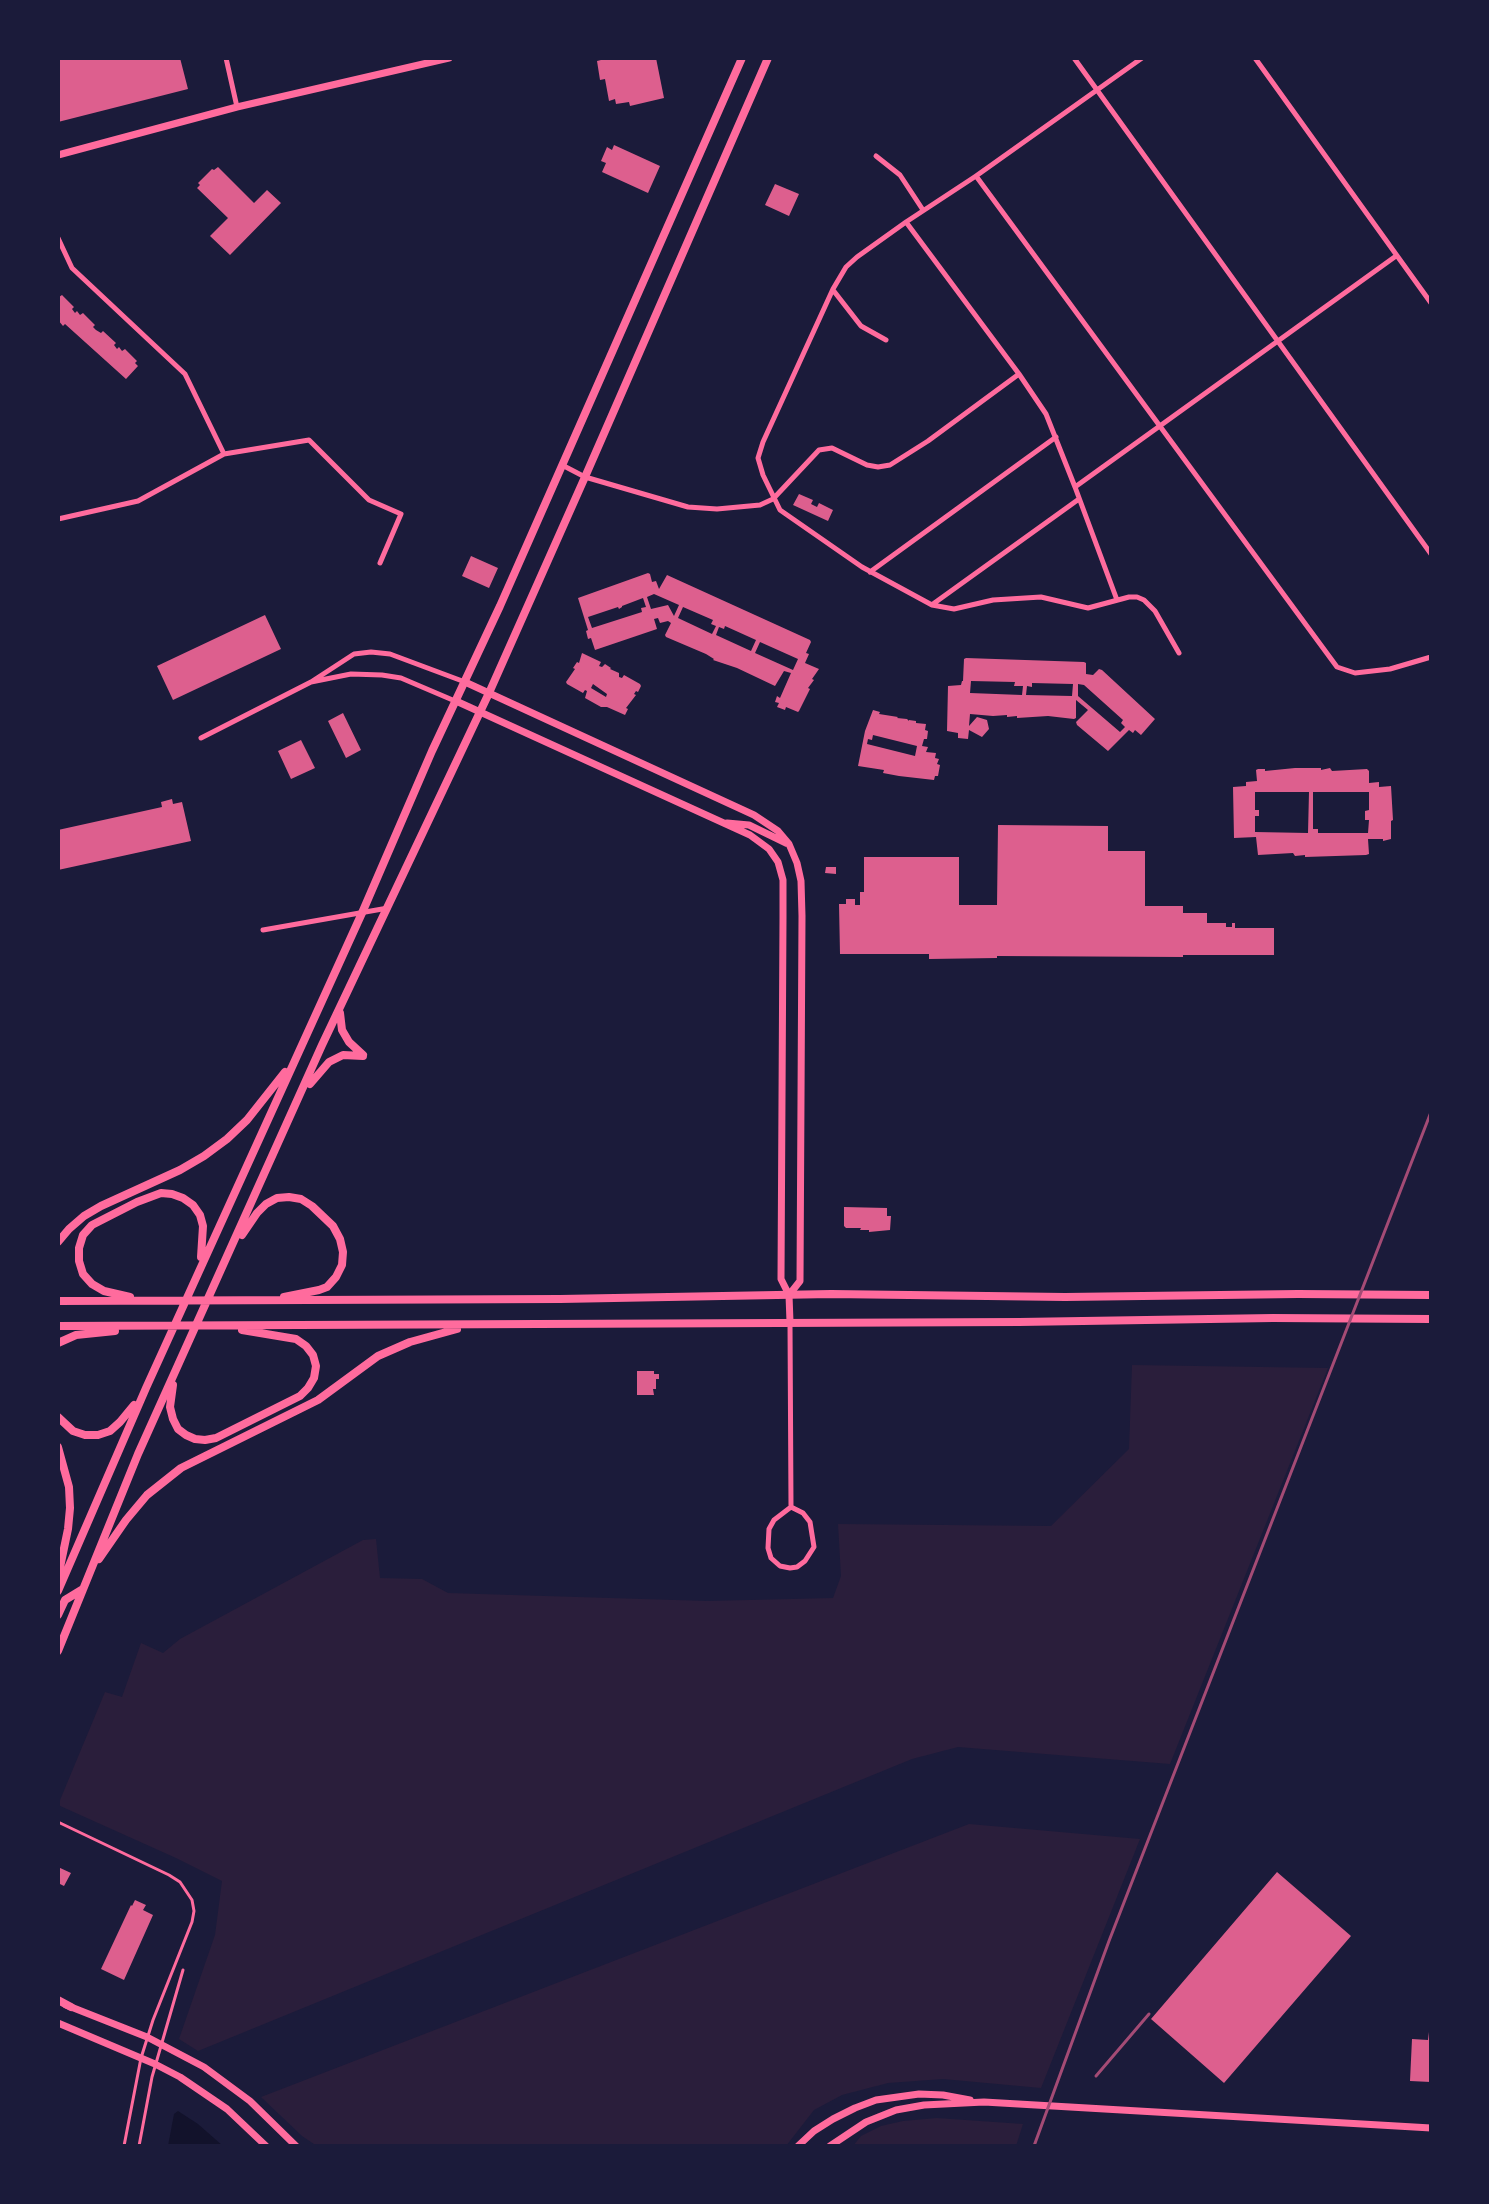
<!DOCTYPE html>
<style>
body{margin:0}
#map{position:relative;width:1489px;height:2204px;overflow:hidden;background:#1b1b3a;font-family:"Golos Text",sans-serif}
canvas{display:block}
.frame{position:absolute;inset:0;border:60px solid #1b1b3a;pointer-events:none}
</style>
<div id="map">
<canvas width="1489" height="2204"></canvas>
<div class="frame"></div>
</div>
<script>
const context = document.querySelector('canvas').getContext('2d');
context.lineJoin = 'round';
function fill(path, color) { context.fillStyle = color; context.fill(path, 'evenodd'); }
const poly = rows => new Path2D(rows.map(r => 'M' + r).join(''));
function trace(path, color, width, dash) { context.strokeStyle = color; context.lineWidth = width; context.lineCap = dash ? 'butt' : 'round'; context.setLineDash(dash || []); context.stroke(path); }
const green = poly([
 [1132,1365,1328,1368,1170,1764,958,1747,912,1759,198,2051,179,2039,215,1935,222,1881,176,1858,58,1805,105,1692,122,1697,141,1643,163,1653,180,1639,363,1540,376,1539,380,1578,422,1579,448,1593,707,1601,833,1598,841,1576,838,1524,1051,1526,1129,1449],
 [969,1824,1140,1839,1041,2088,943,2079,888,2083,842,2095,814,2110,786,2146,317,2146,302,2136,261,2097],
 [937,2118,1023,2124,1016,2146,853,2146,861,2136,881,2126,903,2121]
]);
const water = poly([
 [178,2111,198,2124,223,2146,168,2146,174,2114]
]);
const building = poly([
 [58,58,180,58,188,89,58,122],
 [600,58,656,58,664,98,630,106,629,102,616,104,615,99,609,101,605,79,600,80,597,61,601,60],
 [614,145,660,166,648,193,602,172,606,163,601,161,607,147,612,150],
 [218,167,254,203,267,190,281,203,230,255,210,236,228,218,197,188,200,185,198,183,212,169,214,170],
 [775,184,799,194,789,216,765,205],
 [62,295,74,307,72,309,75,313,77,311,80,315,83,313,95,325,93,327,96,330,101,333,103,331,116,343,114,345,117,349,119,347,122,351,125,349,137,361,135,363,138,366,126,379,65,324,63,326,58,320,58,296,59,297],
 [799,494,813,500,811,504,817,507,819,503,833,510,828,521,793,505],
 [471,556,498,568,489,588,462,576],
 [648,573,650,574,652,582,656,581,659,589,667,575,810,640,811,642,806,653,809,654,805,663,819,669,812,679,814,680,808,688,810,689,799,711,798,712,786,707,785,710,777,707,779,703,775,702,777,696,780,698,791,673,784,671,775,686,737,668,713,660,714,659,706,654,666,637,665,635,671,623,668,621,660,623,658,618,654,619,657,629,595,650,591,638,588,639,586,631,588,630,578,598],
 [654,594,679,605,674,616,668,605,651,609,647,597],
 [643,598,646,607,641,608,642,612,592,628,588,617,618,607,619,609,622,607,622,606],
 [683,607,713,620,711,624,716,626,712,634,678,618],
 [725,626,756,640,751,651,716,635,719,627,724,629],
 [760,642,798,659,793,670,755,653],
 [265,615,281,649,173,700,157,666],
 [582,653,601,662,599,666,602,667,605,664,611,668,610,669,619,673,619,677,622,678,624,675,640,684,641,686,638,692,636,691,634,694,636,695,626,708,628,709,625,715,607,707,601,707,585,698,587,691,585,690,583,693,567,684,566,682,575,669,573,668,577,662,579,663],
 [593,684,607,694,606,697,591,688],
 [966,658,1084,662,1086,663,1086,674,1093,675,1099,669,1102,670,1155,719,1141,735,1135,730,1133,733,1129,730,1108,751,1077,725,1076,722,1088,710,1076,700,1076,718,1074,719,1048,716,1017,718,1017,716,1007,717,1007,715,993,716,970,714,969,726,977,717,987,720,989,729,982,737,969,730,968,739,958,738,958,733,947,731,948,686,961,685,962,681,963,681,964,659],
 [971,681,1015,682,1014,686,1023,686,1022,695,970,693],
 [1032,683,1073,684,1072,696,1026,695,1027,686,1032,687],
 [1078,684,1084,685,1123,720,1121,723,1125,727,1120,732,1078,696],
 [873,710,880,712,879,714,898,717,897,718,907,719,909,721,909,720,916,721,916,723,926,724,925,730,928,731,927,739,924,739,922,746,928,747,926,752,936,753,935,758,939,759,937,764,940,765,938,776,935,776,934,780,899,776,883,773,884,770,858,766,865,731],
 [873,735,917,746,915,756,867,744,868,739,872,740],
 [343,713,361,750,346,758,328,721],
 [301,740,315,768,291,779,278,751],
 [1295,768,1321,768,1321,770,1330,768,1332,771,1367,769,1369,771,1369,783,1379,782,1379,787,1391,786,1393,820,1391,821,1391,839,1383,841,1383,839,1368,839,1369,854,1366,855,1305,857,1305,855,1295,856,1293,853,1258,855,1256,837,1234,838,1233,787,1246,786,1246,782,1257,781,1256,770,1258,769,1265,769,1265,771],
 [1255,792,1309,792,1308,833,1255,832,1255,816,1259,816,1259,810,1255,810],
 [1313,792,1369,792,1369,810,1365,811,1365,820,1369,820,1368,833,1318,833,1318,829,1313,829],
 [172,799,173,804,182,802,191,841,58,870,58,830,162,807,161,802],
 [998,825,1108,826,1108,851,1145,851,1145,906,1183,906,1183,913,1207,913,1207,923,1226,923,1226,927,1232,927,1232,923,1235,923,1235,928,1274,928,1274,955,1183,955,1183,957,997,956,997,958,929,959,929,954,840,954,839,904,846,904,846,899,855,899,855,905,860,905,860,892,864,892,864,857,959,857,959,905,997,905],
 [826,867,836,867,836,874,825,873],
 [844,1207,887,1208,887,1216,891,1216,890,1230,869,1232,869,1230,860,1230,861,1228,846,1228,844,1226],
 [637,1371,654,1371,654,1374,659,1374,659,1379,656,1379,656,1389,653,1389,654,1395,637,1395],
 [58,1867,71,1873,64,1886,58,1883],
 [1277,1872,1351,1936,1224,2083,1151,2019],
 [135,1900,146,1905,143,1910,153,1915,124,1980,101,1969,131,1905,132,1906],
 [1429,2032,1431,2032,1431,2082,1410,2081,1412,2039,1428,2040]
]);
const service = poly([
 [58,1822,169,1875,180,1882,192,1900,194,1911,192,1922,153,2020,141,2058,124,2146],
 [139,2146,152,2077,183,1970]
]);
const minor = poly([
 [226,58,237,107],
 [1074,58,1431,554],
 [1142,58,976,176,906,222,857,257,846,267,833,289,763,442,758,458,763,475,780,510,862,567,932,605,954,609,993,600,1041,597,1088,608,1129,597,1137,597,1144,600,1155,611,1179,653],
 [1255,58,1431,303],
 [876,156,900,175,923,210],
 [976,176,1337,667,1355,673,1390,669,1431,657],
 [906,222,1019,374,1046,414,1075,487,1117,600],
 [58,238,72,268,185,374,224,454],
 [833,290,861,326,886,340],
 [562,465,585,477,688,507,717,509,760,505,773,499,819,450,832,448,867,465,878,467,890,465,928,441,1019,374],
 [1075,487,1396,256],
 [58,519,138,501,224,454,309,440,369,500,401,514,380,563],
 [870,572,1056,437],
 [933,604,1079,499],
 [455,701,401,678,382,675,351,674,311,682,354,654,371,652,390,654,465,682],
 [201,738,311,682],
 [263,930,388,908],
 [790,1323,791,1507,774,1520,769,1529,768,1548,771,1558,780,1566,790,1568,797,1567,805,1561,814,1547,810,1522,803,1513,791,1507]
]);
const tertiary = poly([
 [465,682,754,815,778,831,789,844,797,863,801,881,802,916,800,1281,789,1295],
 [456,701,750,835,769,849,778,862,783,880,783,918,781,1279,789,1295,790,1322],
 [727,823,749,825,786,843],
 [66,2005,147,2037,204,2067,250,2101,296,2146],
 [58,2023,155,2064,180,2077,227,2109,266,2146],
 [798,2146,814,2131,833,2119,855,2108,876,2100,919,2094,943,2095,970,2100],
 [830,2146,866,2122,896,2110,924,2105,984,2102,1431,2128]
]);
const secondary = poly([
 [58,155,237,107,449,58]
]);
const primary = poly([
 [340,1013,342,1030,349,1042,363,1055],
 [310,1084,329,1062,343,1055,363,1056],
 [242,1235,257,1213,266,1204,277,1198,289,1197,301,1199,312,1206,333,1226,340,1239,343,1252,342,1265,336,1277,327,1287,319,1290,284,1297],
 [58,1242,69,1229,84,1216,101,1206,180,1170,204,1156,227,1139,247,1120,285,1072],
 [130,1297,104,1291,92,1284,83,1274,79,1261,79,1248,83,1235,92,1225,137,1202,161,1193,172,1194,183,1198,193,1205,200,1215,203,1226,201,1257],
 [58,1301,560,1299,831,1294,1065,1297,1298,1294,1431,1295],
 [58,1326,1019,1322,1273,1318,1431,1319],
 [58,1343,76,1335,115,1331],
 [173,1385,170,1407,173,1419,178,1429,186,1435,195,1439,205,1440,216,1438,300,1396,308,1388,314,1378,316,1366,313,1355,306,1346,296,1339,242,1330],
 [58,1417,73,1431,85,1435,98,1435,110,1431,120,1422,134,1405],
 [58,1447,69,1487,70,1508,68,1529,58,1577],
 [99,1559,126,1520,147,1495,181,1468,318,1400,378,1356,410,1342,457,1329],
 [58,1591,146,1388,362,913,432,751,500,606,742,58],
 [58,1615,65,1600,83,1589],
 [58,1651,138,1454,322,1045,489,693,585,477,768,58],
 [58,2000,71,2007]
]);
const rail = poly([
 [1096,2076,1149,2014],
 [1034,2146,1109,1941,1431,1112]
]);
fill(green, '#2a1e3b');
fill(water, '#12122b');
fill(building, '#dd5f8e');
trace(service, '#ff6b9d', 3);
trace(minor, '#ff6b9d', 5);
trace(tertiary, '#ff6b9d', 7);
trace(secondary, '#ff6b9d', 7);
trace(primary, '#ff6b9d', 8);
trace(rail, '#a44b75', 3);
</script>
